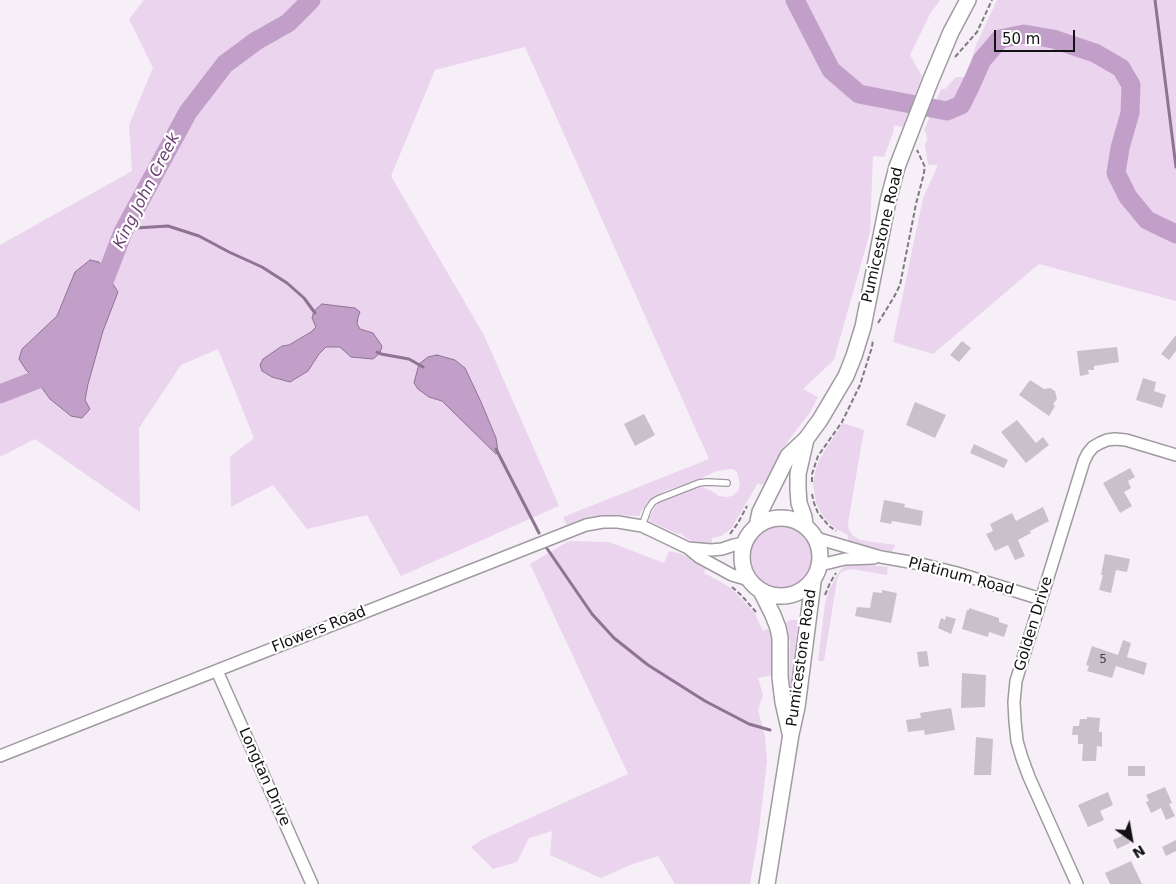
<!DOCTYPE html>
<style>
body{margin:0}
#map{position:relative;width:1176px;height:884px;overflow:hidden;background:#f6eff7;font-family:"DejaVu Sans",sans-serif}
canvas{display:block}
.north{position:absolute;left:1106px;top:814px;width:50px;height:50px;-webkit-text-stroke:4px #fff;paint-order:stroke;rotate:148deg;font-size:14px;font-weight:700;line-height:20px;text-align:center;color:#131113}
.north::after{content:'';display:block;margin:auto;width:18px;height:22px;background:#131113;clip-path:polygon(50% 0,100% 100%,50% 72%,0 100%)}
.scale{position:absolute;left:994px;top:30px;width:81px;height:22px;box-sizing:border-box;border:2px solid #131113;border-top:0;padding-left:6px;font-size:15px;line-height:18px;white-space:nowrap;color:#131113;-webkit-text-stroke:4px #fff;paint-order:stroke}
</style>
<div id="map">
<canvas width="1176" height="884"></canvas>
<div class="north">N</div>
<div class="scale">50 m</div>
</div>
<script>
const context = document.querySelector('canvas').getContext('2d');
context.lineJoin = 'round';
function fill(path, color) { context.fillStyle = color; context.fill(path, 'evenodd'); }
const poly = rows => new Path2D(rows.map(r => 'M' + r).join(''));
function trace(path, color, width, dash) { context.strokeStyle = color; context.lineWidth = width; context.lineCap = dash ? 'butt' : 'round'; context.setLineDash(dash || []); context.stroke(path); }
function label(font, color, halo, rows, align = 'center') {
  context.font = font + ' "DejaVu Sans",sans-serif'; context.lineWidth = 4.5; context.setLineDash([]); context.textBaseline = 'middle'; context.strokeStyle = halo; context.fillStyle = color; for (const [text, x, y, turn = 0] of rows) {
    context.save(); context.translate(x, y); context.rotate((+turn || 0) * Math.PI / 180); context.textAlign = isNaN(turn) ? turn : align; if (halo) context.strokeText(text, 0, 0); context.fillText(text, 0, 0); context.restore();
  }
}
const green = poly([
 [144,0,940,0,930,14,910,55,922,76,904,126,900,127,895,125,893,129,894,130,884,157,873,156,870,232,834,360,803,389,818,397,809,414,791,437,778,457,765,483,761,485,758,483,731,529,721,536,712,538,712,542,710,544,704,544,694,542,686,538,681,533,678,534,651,522,649,518,655,507,665,498,692,488,702,487,712,491,719,496,727,497,732,496,738,491,740,485,738,475,736,471,732,469,717,471,695,481,667,490,658,495,647,503,641,511,640,516,611,515,598,516,587,518,567,525,563,517,709,459,525,47,435,70,391,176,484,335,559,506,401,576,367,515,307,529,273,485,231,507,230,457,254,438,218,349,181,365,139,428,140,512,35,439,0,457,0,245,132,171,129,125,153,68,129,19],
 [997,0,1176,0,1176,301,1039,264,933,354,893,342,923,198,938,165,928,165,925,145,927,140,926,133,924,131,941,89,945,89,956,77,966,77,976,45],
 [843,423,864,430,848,523,849,530,852,535,860,540,895,545,892,552,849,542,848,539,848,535,836,529,824,518,816,503,813,483,815,472,819,460,825,450],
 '750 558a32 32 0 1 1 64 0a32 32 0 1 1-64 0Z',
 [569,541,609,542,664,563,669,551,682,554,706,567,704,573,723,583,732,589,754,612,763,631,767,629,770,630,772,640,772,675,758,678,763,695,758,710,765,736,767,761,758,838,750,884,675,884,658,856,630,865,601,878,550,855,552,831,529,838,517,862,493,869,471,847,483,839,628,774,530,564],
 [849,563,888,567,887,575,852,569,846,570,840,573,837,580,824,661,818,661,825,604,829,590,839,572,843,568,845,564],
 [790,620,798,620,796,643,795,670,791,699,789,678,790,643,786,622]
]);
const water = poly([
 [90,260,99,262,118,292,103,331,88,384,85,400,90,409,82,418,71,416,50,399,36,380,26,370,19,359,22,349,57,316,75,272,90,260],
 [322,304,355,308,360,312,358,317,357,324,360,329,373,333,382,346,380,353,373,359,351,357,340,347,326,347,319,354,308,371,290,382,272,377,262,371,260,365,263,359,282,346,289,345,311,332,316,327,312,318,314,311,322,304],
 [437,355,455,360,465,368,481,402,496,438,498,452,496,454,442,401,429,397,418,389,414,383,419,364,428,357,437,355]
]);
const stream = poly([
 [1155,0,1176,167],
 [123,232,136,228,168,226,199,236,229,252,262,267,287,283,304,298,315,313],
 [377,352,381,354,409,359,423,367],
 [496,449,539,533],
 [546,547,592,614,614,638,648,665,705,701,749,724,770,730]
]);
const river = poly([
 [795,0,831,70,859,94,947,111,961,105,970,87,982,60,1000,39,1024,34,1053,39,1095,53,1121,68,1131,85,1130,113,1120,148,1116,173,1128,197,1147,220,1176,234],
 [94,296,105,279,123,232,188,112,225,64,256,41,288,23,311,0],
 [0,394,36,380,50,360]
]);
const building = poly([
 [1176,335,1176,351,1169,360,1161,354],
 [962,341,971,348,959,362,950,355],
 [1117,347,1119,362,1094,366,1094,370,1088,370,1089,374,1080,376,1077,351],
 [1143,378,1156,382,1154,391,1166,395,1162,408,1136,400],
 [1030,380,1044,389,1050,388,1055,391,1057,399,1053,404,1055,406,1049,416,1019,395],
 [915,402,946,415,935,438,906,425],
 [644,414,655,435,635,446,624,424],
 [1017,420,1036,443,1043,437,1049,445,1026,463,1001,432],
 [974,444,1008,460,1004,468,970,453],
 [1130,468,1135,477,1128,481,1131,488,1124,492,1132,506,1120,513,1103,483],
 [884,500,905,504,904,507,923,511,921,526,892,521,891,524,880,522],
 [1043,507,1049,521,1030,531,1031,533,1018,540,1025,556,1015,560,1008,545,995,551,986,534,993,531,990,524,1012,513,1016,521],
 [1105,554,1130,559,1127,572,1116,570,1111,593,1099,590,1103,575,1101,575],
 [882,590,897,593,891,623,855,616,857,607,870,608,873,592,882,593],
 [969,608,999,618,999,622,1008,625,1004,637,989,632,988,637,962,629,967,610,969,610],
 [946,616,956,619,951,634,938,628,941,618,945,620],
 [1123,640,1131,643,1127,657,1147,663,1144,675,1116,666,1112,678,1087,671,1089,666,1086,665,1092,646,1118,655],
 [927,651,929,666,919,667,917,652],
 [962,673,986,675,985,707,961,708],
 [951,708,955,730,925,735,924,730,908,732,906,720,921,718,920,713],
 [1087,717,1100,718,1099,732,1102,732,1102,747,1097,746,1096,761,1082,761,1083,744,1078,744,1078,735,1072,735,1073,726,1079,726,1080,719,1087,719],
 [976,737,993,739,991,775,974,775],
 [1128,766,1145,766,1145,776,1128,776],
 [1165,787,1172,803,1169,804,1175,816,1166,820,1161,808,1151,813,1146,802,1149,801,1146,795],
 [1108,792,1113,805,1100,811,1104,820,1088,827,1078,805],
 [1126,834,1130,843,1117,849,1113,840],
 [1176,840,1176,851,1166,856,1162,847],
 [1131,861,1142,884,1110,884,1105,873]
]);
const path = poly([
 [955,57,977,32,992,0],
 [878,323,894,297,900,285,916,204,923,177,925,167,917,150],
 [812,482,812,474,818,456,842,422,860,385,872,347,873,339],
 [812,494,814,503,818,513,829,526,836,531],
 [730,534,738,523,747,506],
 [732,587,742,596,756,612],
 [825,595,830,583,836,573]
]);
const lane = poly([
 [642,526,648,509,653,502,658,499,699,483,707,482,727,483]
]);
const street = poly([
 [816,538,881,557,921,564,957,573,1041,599],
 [688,548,711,550,722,549,734,545,744,543],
 [820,565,845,559,874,558],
 [217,671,312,884],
 [0,756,586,525,603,522,618,522,642,526,688,548,699,557,732,575,749,580],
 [1077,884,1029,777,1022,758,1017,741,1015,721,1014,702,1016,681,1084,461,1088,453,1093,447,1100,443,1107,440,1115,439,1126,440,1176,455]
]);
const secondary = poly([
 '742 557a39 39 0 1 1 78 0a39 39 0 1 1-78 0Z',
 [805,525,804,517,799,503,798,489,798,474,806,439],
 [757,526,760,512,788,456,806,439,820,420,846,376,854,356,863,327,888,201,897,167,930,82,951,32,968,0],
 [761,591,773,615,778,628,780,638,780,677,783,702,790,733],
 [767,884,791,734,797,707,813,582]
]);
const numberNames = [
 ["5",1103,660]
];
const streetNames = [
 ["Pumicestone Road",883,235,-77],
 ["Platinum Road",961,577,15],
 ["Golden Drive",1034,624,-73],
 ["Flowers Road",319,630,-22],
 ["Pumicestone Road",802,658,-82],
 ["Longtan Drive",264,777,66]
];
const waterNames = [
 ["King John Creek",147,191,-63]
];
fill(green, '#ebd4ee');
fill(water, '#c29fc8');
trace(water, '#8e7492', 1);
trace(stream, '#8e7492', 3);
trace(river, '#c29fc8', 19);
fill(building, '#c8c1c9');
trace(lane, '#a09aa1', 8);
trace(street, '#a09aa1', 14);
trace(secondary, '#a09aa1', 18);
trace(path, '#7f7a7f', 2, [5, 2.5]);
trace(lane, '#fff', 5.5);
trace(street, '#fff', 11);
trace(secondary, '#fff', 15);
label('12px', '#403d40', null, numberNames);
label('15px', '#131113', '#fff', streetNames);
label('italic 16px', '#6c3f74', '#fff', waterNames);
</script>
